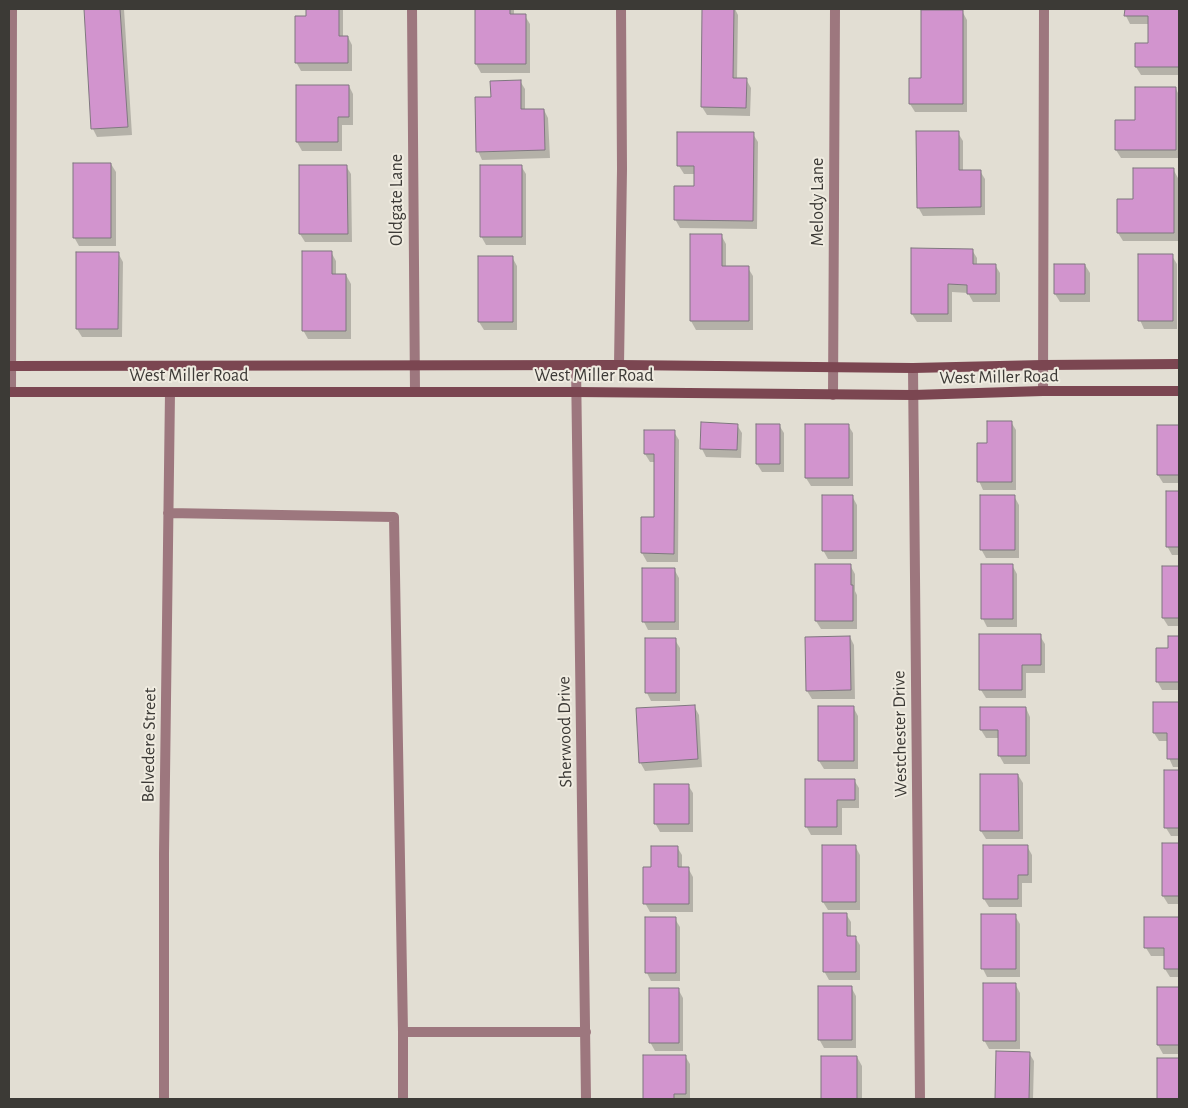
<!DOCTYPE html>
<style>
body{margin:0}
#map{position:relative;width:1188px;height:1108px;overflow:hidden;background:#e2ded3;font-family:"Alegreya Sans",sans-serif}
canvas{display:block}
.frame{position:absolute;inset:0;border:10px solid #3c3a36;pointer-events:none}
</style>
<div id="map">
<canvas width="1188" height="1108"></canvas>
<div class="frame"></div>
</div>
<script>
const context = document.querySelector('canvas').getContext('2d');
context.lineJoin = 'round';
function fill(path, color) { context.fillStyle = color; context.fill(path, 'evenodd'); }
const poly = rows => new Path2D(rows.map(r => 'M' + r).join(''));
function trace(path, color, width, dash) { context.strokeStyle = color; context.lineWidth = width; context.lineCap = dash ? 'butt' : 'round'; context.setLineDash(dash || []); context.stroke(path); }
function label(font, color, halo, rows, align = 'center') {
  context.font = font + ' "Alegreya Sans",sans-serif'; context.lineWidth = 4; context.setLineDash([]); context.textBaseline = 'middle'; context.strokeStyle = halo; context.fillStyle = color; for (const [text, x, y, turn = 0] of rows) {
    context.save(); context.translate(x, y); context.rotate((+turn || 0) * Math.PI / 180); context.textAlign = isNaN(turn) ? turn : align; if (halo) context.strokeText(text, 0, 0); context.fillText(text, 0, 0); context.restore();
  }
}
const shadow = poly([
 [85,9,124,9,132,135,97,137,93,129],
 [307,9,343,9,343,37,348,37,352,45,352,71,301,71,296,62,307,17],
 [476,9,514,9,514,16,525,16,530,24,530,73,481,73,476,64],
 [703,9,735,9,738,15,737,79,746,79,751,88,750,116,707,115,702,107],
 [1126,9,1179,9,1179,75,1141,75,1136,67,1149,44,1149,24,1130,24,1126,16],
 [962,11,967,20,967,112,915,112,910,104],
 [520,81,525,89,525,110,544,110,548,118,550,158,482,160,478,151,492,98],
 [297,86,349,86,353,94,353,125,342,125,342,151,302,151,297,142],
 [1176,89,1179,95,1179,158,1121,158,1116,150,1136,121],
 [958,133,963,141,963,171,980,171,985,179,985,215,923,216,918,207],
 [753,134,758,142,757,229,680,228,675,219,695,187,695,174,684,174,679,166],
 [111,164,116,172,116,246,79,246,74,237],
 [346,166,351,174,352,242,305,242,300,234],
 [521,166,526,174,526,245,486,245,481,236],
 [1173,169,1178,178,1178,241,1123,241,1118,233,1135,201],
 [691,235,721,235,726,244,726,268,748,268,753,276,753,330,696,330,691,321],
 [972,250,977,258,977,265,995,265,1000,273,1000,302,973,302,968,293,952,292,952,322,917,322,912,314],
 [331,252,336,261,336,275,346,275,351,284,351,339,308,339,303,330],
 [118,253,123,262,122,337,82,337,77,329],
 [1172,256,1177,264,1177,329,1144,329,1140,320],
 [512,257,517,266,517,330,484,330,479,322],
 [1085,265,1090,273,1090,302,1060,302,1055,294],
 [1011,422,1016,430,1016,490,983,490,979,481,988,444],
 [737,425,742,433,741,458,706,457,702,449],
 [757,425,779,425,784,433,784,472,762,472,757,464],
 [848,425,853,433,853,486,811,486,806,478],
 [1158,427,1179,427,1179,483,1163,483,1158,475],
 [674,432,679,440,678,562,647,562,642,553,642,519,655,519,655,462,650,462,645,454],
 [1167,492,1179,492,1179,555,1172,555,1167,546],
 [852,496,857,505,857,559,828,559,823,550],
 [1014,496,1019,505,1019,558,986,558,981,549],
 [850,565,855,574,855,591,857,595,857,629,821,629,816,621],
 [1012,565,1017,574,1017,627,987,627,983,619],
 [1163,567,1179,567,1179,626,1168,626,1163,618],
 [674,569,679,578,679,630,648,630,644,622],
 [1040,636,1045,644,1045,673,1026,673,1026,698,986,698,981,690],
 [850,637,854,645,855,699,812,699,807,691],
 [1170,637,1179,637,1179,690,1162,690,1157,681,1170,649],
 [675,640,680,648,680,701,651,701,647,693],
 [1154,703,1179,703,1179,767,1173,767,1169,758,1169,741,1159,741,1154,733],
 [694,706,699,715,702,767,645,771,640,762],
 [853,707,858,716,858,769,824,769,819,761],
 [981,708,1026,708,1030,717,1030,764,1004,764,999,755,999,738,986,738,981,730],
 [1166,771,1179,771,1179,836,1171,836,1166,828],
 [1018,775,1023,783,1023,839,986,839,981,831],
 [854,780,859,788,859,808,842,808,842,835,811,835,806,826],
 [688,785,693,793,693,832,660,832,655,823],
 [1163,844,1179,844,1179,904,1168,904,1163,896],
 [855,846,860,855,860,910,828,910,823,902],
 [1027,846,1032,855,1032,883,1022,883,1022,907,989,907,984,899],
 [677,847,682,855,682,868,688,868,693,877,693,912,650,912,645,903,652,868],
 [846,914,851,922,851,937,855,937,860,945,860,980,829,980,824,971],
 [1015,916,1020,924,1020,977,987,977,983,969],
 [675,919,680,927,680,981,651,981,647,973],
 [1146,919,1179,919,1179,977,1170,977,1165,969,1165,956,1151,956,1146,948],
 [1015,984,1020,993,1020,1049,989,1049,984,1040],
 [851,987,856,996,856,1048,824,1048,819,1039],
 [1158,988,1179,988,1179,1054,1163,1054,1158,1045],
 [678,989,683,998,683,1051,655,1051,650,1042],
 [997,1052,1029,1053,1034,1061,1033,1099,996,1099],
 [645,1056,685,1056,690,1064,690,1099,645,1099],
 [822,1057,857,1057,862,1066,862,1099,822,1099],
 [1158,1059,1179,1059,1179,1099,1158,1099]
]);
const building = poly([
 [84,9,120,9,128,127,91,129,84,9],
 [306,9,339,9,339,36,348,36,348,63,295,63,295,16,306,16,306,9],
 [475,9,510,9,510,14,526,14,526,64,475,64,475,9],
 [702,9,734,9,733,78,747,78,746,108,701,107,702,9],
 [1125,9,1179,9,1179,67,1135,67,1135,43,1148,43,1148,16,1124,16,1125,9],
 [921,10,963,10,963,104,909,104,909,78,921,78,921,10],
 [521,80,521,109,544,109,545,150,476,152,475,97,491,97,490,81,521,80],
 [296,85,349,85,349,117,338,117,338,142,296,142,296,85],
 [1135,87,1176,87,1176,150,1115,150,1115,120,1135,120,1135,87],
 [916,131,959,131,959,170,981,170,981,207,917,208,916,131],
 [677,132,754,132,753,221,674,220,674,186,694,186,694,166,677,166,677,132],
 [73,163,111,163,111,238,73,238,73,163],
 [299,165,347,165,348,234,299,234,299,165],
 [480,165,522,165,522,237,480,237,480,165],
 [1133,168,1174,168,1174,233,1117,233,1117,199,1133,199,1133,168],
 [690,234,722,234,722,266,749,266,749,321,690,321,690,234],
 [911,248,973,249,973,264,996,264,996,294,967,294,967,285,948,284,948,314,911,314,911,248],
 [302,251,332,251,332,274,346,274,346,331,302,331,302,251],
 [76,252,119,252,118,329,76,329,76,252],
 [1138,254,1173,254,1173,321,1138,321,1138,254],
 [478,256,513,256,513,322,478,322,478,256],
 [1054,264,1085,264,1085,294,1054,294,1054,264],
 [987,421,1012,421,1012,482,977,482,977,443,987,443,987,421],
 [701,422,738,424,737,450,700,449,701,422],
 [756,424,780,424,780,464,756,464,756,424],
 [805,424,849,424,849,478,805,478,805,424],
 [1157,425,1179,425,1179,475,1157,475,1157,425],
 [644,430,675,430,674,554,641,553,641,517,654,517,654,454,644,454,644,430],
 [1166,491,1179,491,1179,547,1166,547,1166,491],
 [822,495,853,495,853,551,822,551,822,495],
 [980,495,1015,495,1015,550,980,550,980,495],
 [815,564,851,564,851,585,853,585,853,621,815,621,815,564],
 [981,564,1013,564,1013,619,981,619,981,564],
 [1162,566,1179,566,1179,618,1162,618,1162,566],
 [642,568,675,568,675,622,642,622,642,568],
 [979,634,1041,634,1041,665,1022,665,1022,690,979,690,979,634],
 [850,636,851,690,806,691,805,637,850,636],
 [1168,636,1179,636,1179,682,1156,682,1156,648,1168,648,1168,636],
 [645,638,676,638,676,693,645,693,645,638],
 [1153,702,1179,702,1179,759,1167,759,1167,733,1153,733,1153,702],
 [695,705,698,759,639,763,636,708,695,705],
 [818,706,854,706,854,761,818,761,818,706],
 [980,707,1026,707,1026,756,998,756,998,730,980,730,980,707],
 [1164,770,1179,770,1179,828,1164,828,1164,770],
 [980,774,1018,774,1019,831,980,831,980,774],
 [805,779,855,779,855,800,837,800,837,827,805,827,805,779],
 [654,784,689,784,689,824,654,824,654,784],
 [1162,843,1179,843,1179,896,1162,896,1162,843],
 [822,845,856,845,856,902,822,902,822,845],
 [983,845,1028,845,1028,875,1018,875,1018,899,983,899,983,845],
 [651,846,678,846,678,867,689,867,689,904,643,904,643,867,651,867,651,846],
 [823,913,847,913,847,936,856,936,856,972,823,972,823,913],
 [981,914,1016,914,1016,969,981,969,981,914],
 [645,917,676,917,676,973,645,973,645,917],
 [1144,917,1179,917,1179,969,1164,969,1164,948,1144,948,1144,917],
 [983,983,1016,983,1016,1041,983,1041,983,983],
 [818,986,852,986,852,1040,818,1040,818,986],
 [1157,987,1179,987,1179,1045,1157,1045,1157,987],
 [649,988,679,988,679,1043,649,1043,649,988],
 [996,1051,1030,1052,1029,1099,995,1099,996,1051],
 [643,1055,686,1055,686,1094,674,1094,674,1099,643,1099,643,1055],
 [821,1056,857,1056,857,1099,821,1099,821,1056],
 [1157,1058,1179,1058,1179,1099,1157,1099,1157,1058]
]);
const service = poly([
 [619,365,622,169,621,9],
 [1043,391,1044,9]
]);
const minor = poly([
 [412,9,415,392],
 [576,365,586,1099],
 [913,368,920,1099],
 [11,392,12,9],
 [833,395,835,9],
 [168,513,394,517,403,1032,403,1099],
 [403,1032,586,1032],
 [164,1099,164,853,170,392]
]);
const secondary = poly([
 [9,366,619,365,913,368,1043,365,1179,364],
 [9,392,576,392,913,395,1043,391,1179,391]
]);
const streetNames = [
 ["Oldgate Lane",397,200,-90],
 ["Melody Lane",818,202,-90],
 ["West Miller Road",189,376],
 ["West Miller Road",594,376],
 ["West Miller Road",999,377,-1],
 ["Sherwood Drive",565,732,-91],
 ["Westchester Drive",900,734,-91],
 ["Belvedere Street",149,745,-89]
];
fill(shadow, '#0003');
fill(building, '#d294ce');
trace(building, '#7f777f', 1);
trace(service, '#9d777e', 10);
trace(minor, '#9d777e', 10);
trace(secondary, '#7b4651', 10);
label('18px', '#3c3a36', '#efebe0', streetNames);
</script>
